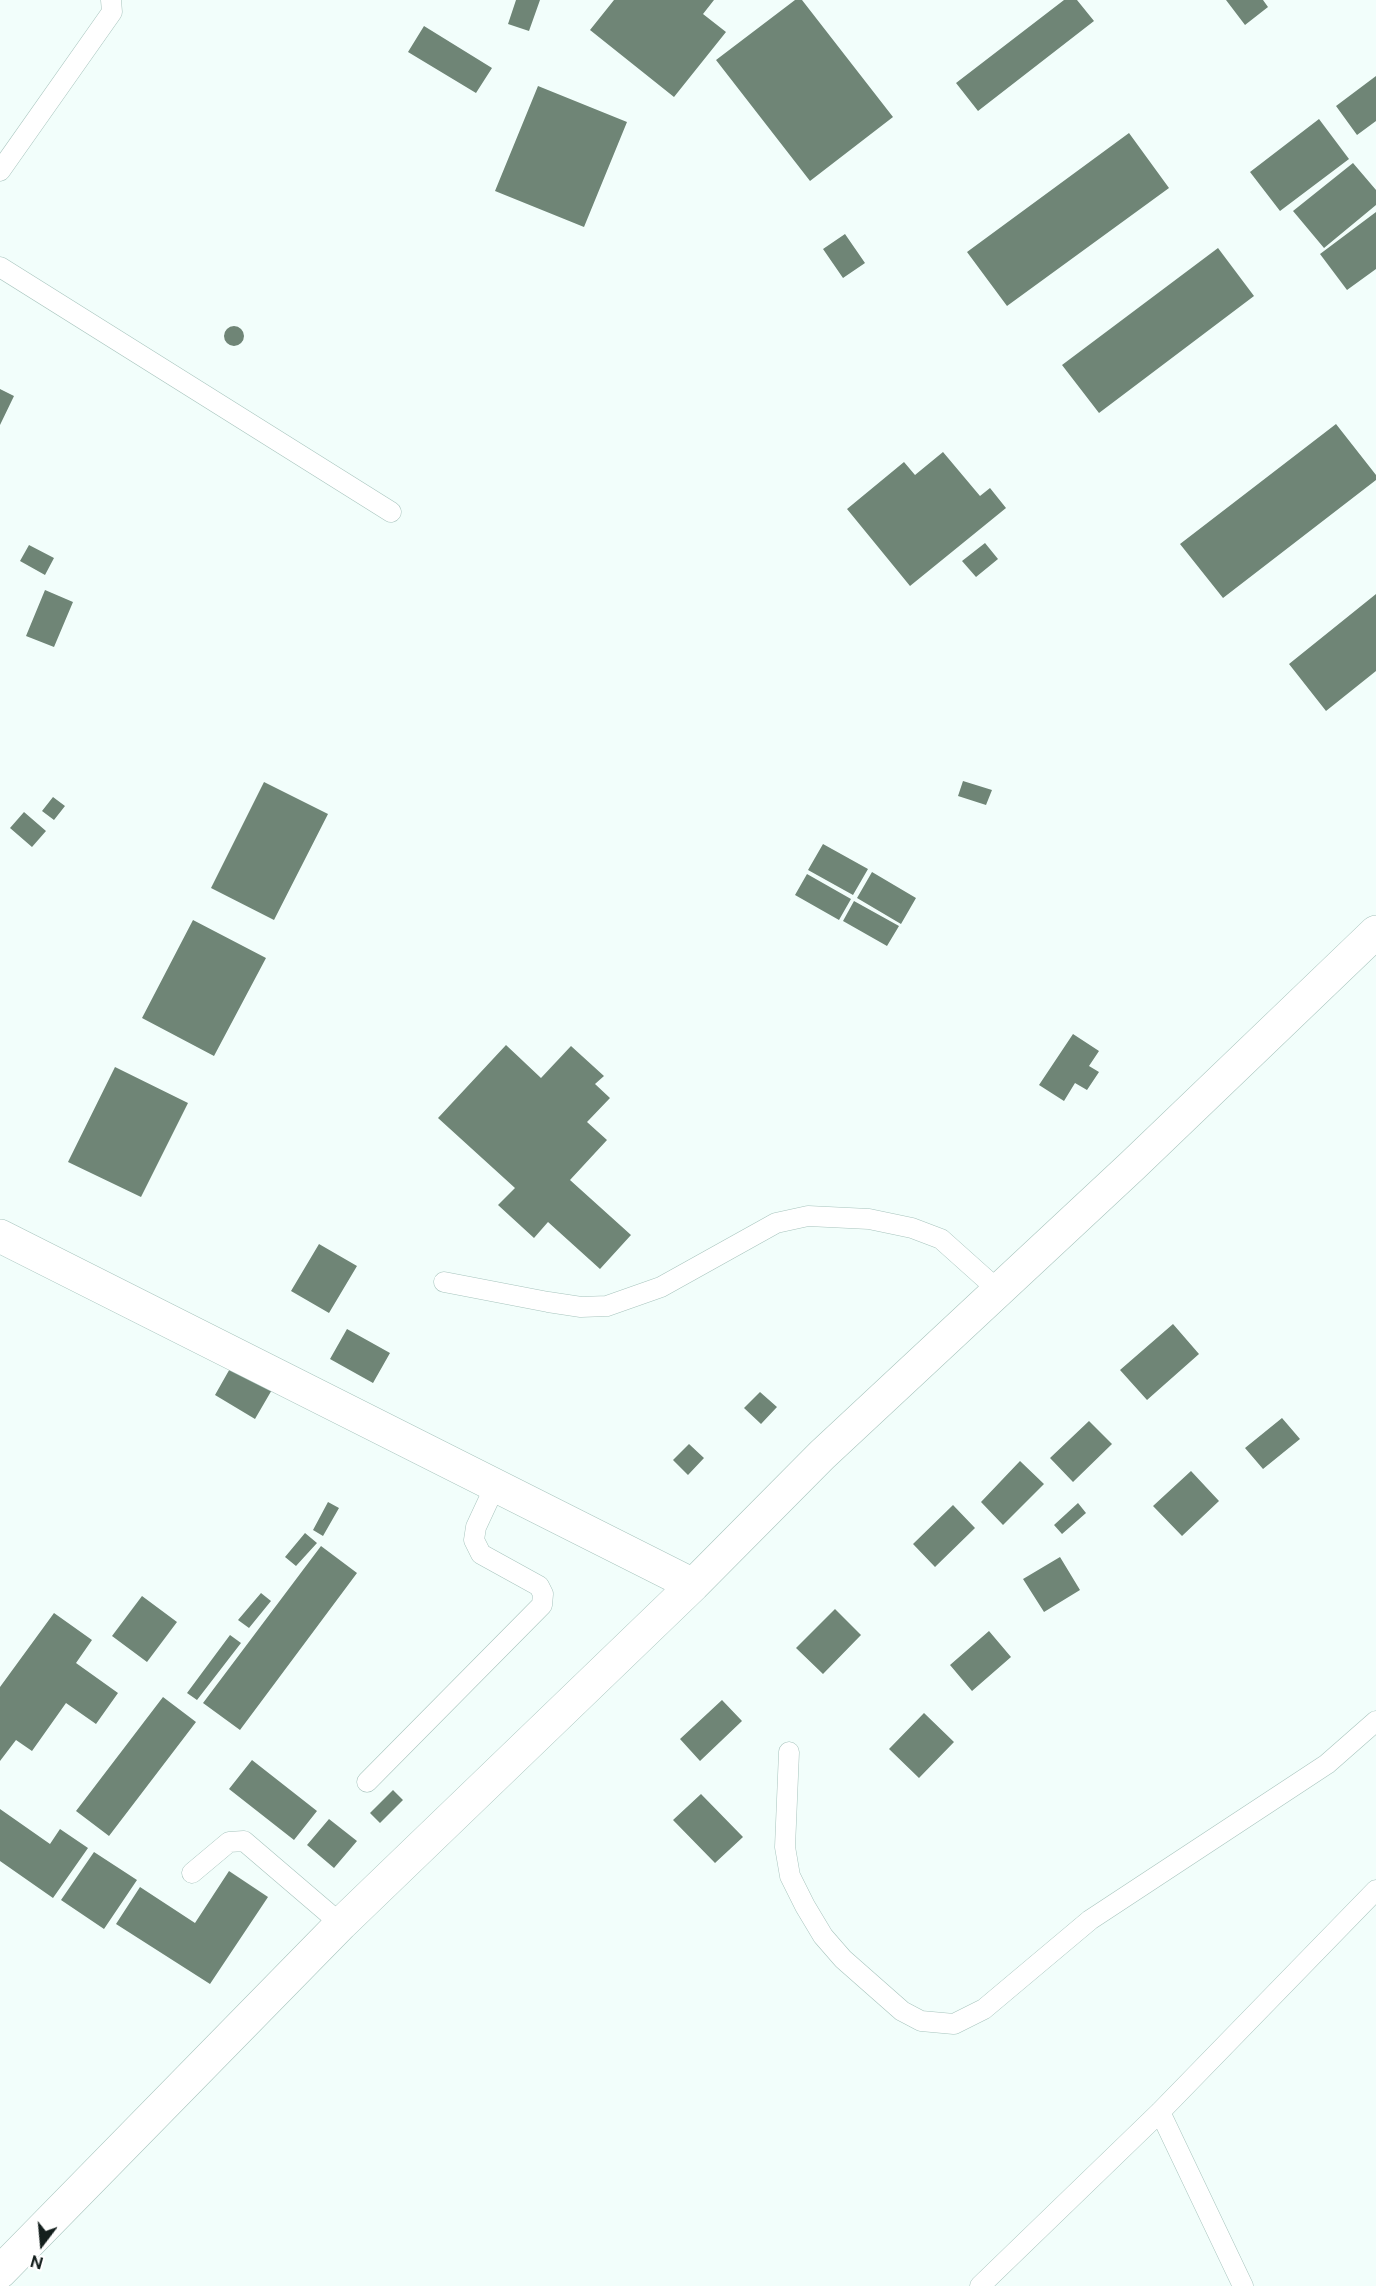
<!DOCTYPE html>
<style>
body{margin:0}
#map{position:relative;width:1376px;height:2286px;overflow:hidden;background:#f2fefb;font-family:"Public Sans",sans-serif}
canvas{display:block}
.north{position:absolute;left:12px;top:2214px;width:60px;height:60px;-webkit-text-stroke:4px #fff;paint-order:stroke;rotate:196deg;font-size:16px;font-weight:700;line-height:24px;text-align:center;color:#141f1d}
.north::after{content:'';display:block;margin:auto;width:21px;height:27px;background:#141f1d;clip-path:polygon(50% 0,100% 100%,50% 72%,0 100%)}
</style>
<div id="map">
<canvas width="1376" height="2286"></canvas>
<div class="north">N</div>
</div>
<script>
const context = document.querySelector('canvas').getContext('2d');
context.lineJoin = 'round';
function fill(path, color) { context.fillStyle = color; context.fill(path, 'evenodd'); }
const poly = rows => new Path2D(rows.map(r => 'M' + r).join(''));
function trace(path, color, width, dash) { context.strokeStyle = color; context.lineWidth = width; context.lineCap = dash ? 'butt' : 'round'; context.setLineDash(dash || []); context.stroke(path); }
const building = poly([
 [516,0,540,0,529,31,508,24],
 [614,0,714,0,703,14,726,32,674,97,590,30],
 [795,0,802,0,893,117,810,181,716,60],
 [1064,0,1077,0,1094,21,978,111,956,83],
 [1226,0,1263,0,1268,7,1245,25],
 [424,26,492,68,476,93,408,52],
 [1376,76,1376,121,1357,135,1336,106],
 [538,86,627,122,584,227,495,191],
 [1319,119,1349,159,1280,211,1250,172],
 [1129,133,1169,188,1007,306,967,252],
 [1353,163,1376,190,1376,205,1324,248,1293,211],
 [1376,212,1376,269,1347,290,1320,254],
 [845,234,865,263,843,278,823,249],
 [1218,248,1254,296,1099,413,1062,365],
 '224 336a10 10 0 1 1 20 0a10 10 0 1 1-20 0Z',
 [0,389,14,396,0,425],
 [1336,424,1376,475,1376,480,1223,598,1180,544],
 [943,452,980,496,990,488,1006,508,910,586,847,509,904,462,915,475],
 [985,543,998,559,976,577,962,561],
 [29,545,54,558,45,575,20,561],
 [45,590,73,602,54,647,26,636],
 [1376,594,1376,671,1326,711,1289,664],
 [963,781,992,790,986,805,958,796],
 [264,782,328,814,274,920,211,888],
 [53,797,65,806,54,820,42,811],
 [24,812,46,831,32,847,10,828],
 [823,844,868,869,853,895,808,870],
 [872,872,916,898,901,924,857,898],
 [807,874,851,899,839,920,795,895],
 [854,901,899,926,887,946,843,921],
 [193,920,266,958,214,1056,142,1018],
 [1073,1034,1099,1051,1089,1066,1099,1072,1087,1090,1075,1083,1064,1101,1039,1085],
 [506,1045,541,1078,571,1046,604,1076,595,1084,610,1098,587,1122,607,1140,570,1180,631,1235,600,1269,548,1222,534,1238,498,1205,515,1188,438,1118],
 [115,1067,188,1103,141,1197,68,1162],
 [319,1244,357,1266,329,1313,291,1291],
 [1173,1324,1199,1354,1147,1400,1120,1370],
 [347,1329,390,1353,373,1383,330,1359],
 [232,1365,273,1388,255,1419,215,1395],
 [760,1392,777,1407,761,1424,744,1408],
 [1282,1418,1300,1439,1263,1469,1245,1448],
 [1089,1421,1112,1444,1073,1482,1050,1458],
 [689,1444,704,1458,688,1475,673,1460],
 [1020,1461,1044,1484,1003,1525,981,1502],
 [1191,1471,1219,1501,1182,1536,1153,1506],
 [328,1502,339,1508,323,1536,313,1530],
 [1078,1503,1086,1513,1062,1534,1054,1525],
 [953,1505,975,1528,935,1567,913,1544],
 [305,1533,317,1543,296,1566,285,1557],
 [321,1546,357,1573,240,1730,203,1703],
 [1060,1557,1080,1590,1044,1612,1023,1579],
 [261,1593,271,1601,249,1628,238,1620],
 [142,1596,177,1622,147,1662,112,1636],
 [835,1609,861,1635,823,1674,796,1648],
 [54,1613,92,1640,76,1663,118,1693,96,1724,66,1703,32,1751,16,1740,0,1761,0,1687],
 [989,1631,1011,1657,972,1691,950,1665],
 [230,1635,241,1643,197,1700,187,1693],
 [163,1697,196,1722,109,1836,76,1811],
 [722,1700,742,1721,700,1761,680,1739],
 [924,1713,954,1742,919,1778,889,1749],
 [252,1760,317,1811,294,1840,229,1789],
 [393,1790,403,1800,380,1823,370,1813],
 [701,1794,743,1837,715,1863,673,1820],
 [0,1809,50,1844,60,1829,88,1848,53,1898,0,1861],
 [329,1819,357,1841,334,1868,307,1845],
 [94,1852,137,1880,104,1929,61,1900],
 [229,1871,268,1897,210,1984,116,1924,140,1887,195,1923]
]);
const service = poly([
 [0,171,112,12,111,0],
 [0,267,391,512],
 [444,1282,548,1302,581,1307,607,1306,661,1287,776,1223,808,1216,869,1219,912,1228,941,1239,998,1290],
 [789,1752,785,1847,790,1876,805,1906,823,1936,843,1959,902,2011,921,2021,954,2024,984,2009,1090,1920,1327,1764,1376,1721],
 [367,1782,542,1605,543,1594,539,1586,481,1554,474,1540,476,1527,496,1484],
 [192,1873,229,1842,244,1841,341,1924],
 [1160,2112,1243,2286],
 [980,2286,1160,2112,1376,1890]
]);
const minor = poly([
 [0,1236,693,1585,822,1455,1132,1166,1376,932],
 [0,2272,341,1924,693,1585]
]);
fill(building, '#6f8576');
trace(service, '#a7c4bd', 21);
trace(minor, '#a7c4bd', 34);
trace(service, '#fff', 20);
trace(minor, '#fff', 33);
</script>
